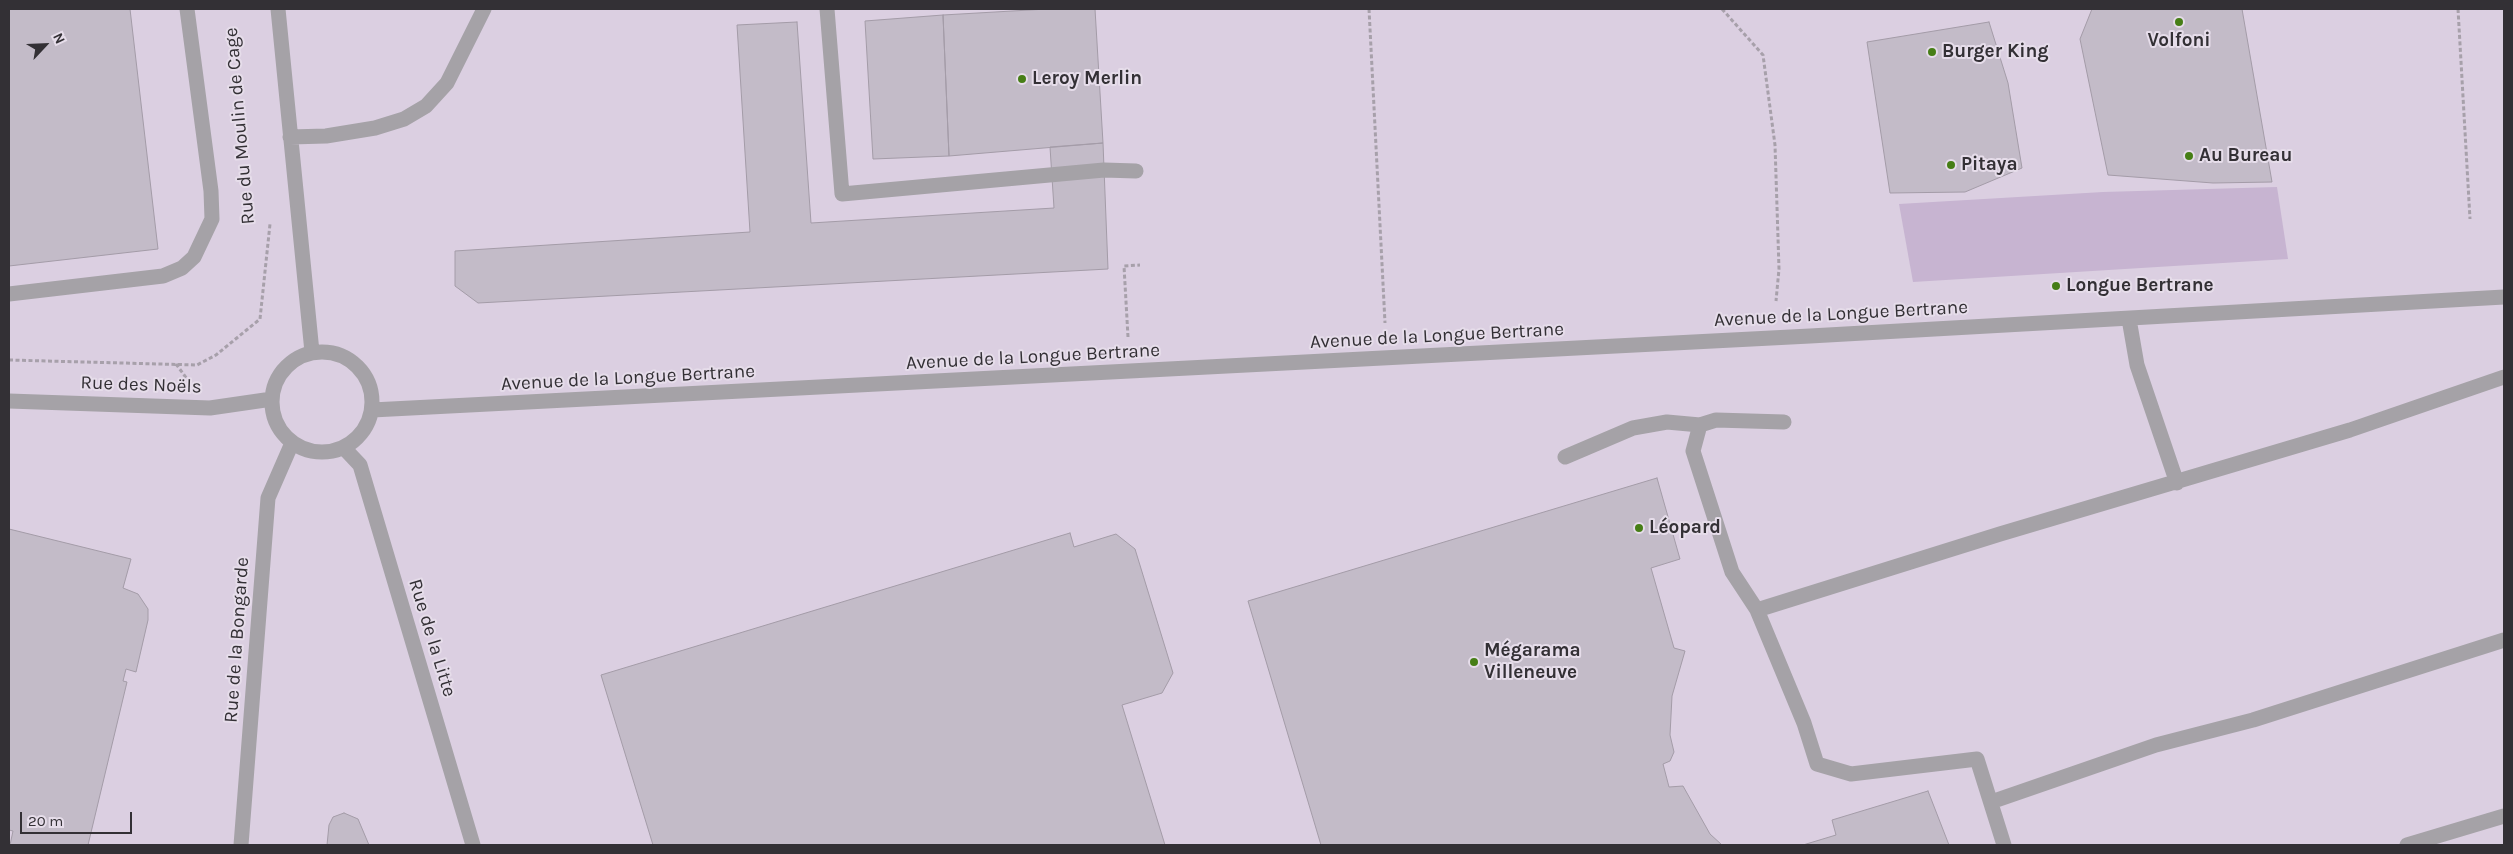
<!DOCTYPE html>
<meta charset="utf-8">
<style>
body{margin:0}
#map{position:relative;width:2513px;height:854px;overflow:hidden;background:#e6ddea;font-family:Karla,sans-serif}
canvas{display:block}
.frame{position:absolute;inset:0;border:10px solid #333035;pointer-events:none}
.north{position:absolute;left:20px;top:20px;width:50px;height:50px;-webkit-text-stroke:4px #e6ddea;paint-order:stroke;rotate:65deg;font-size:14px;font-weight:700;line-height:20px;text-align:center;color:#333035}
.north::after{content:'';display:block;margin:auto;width:18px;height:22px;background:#333035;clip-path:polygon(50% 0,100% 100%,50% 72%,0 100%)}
.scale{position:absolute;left:20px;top:812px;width:112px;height:22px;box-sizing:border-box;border:2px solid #333035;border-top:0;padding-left:6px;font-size:15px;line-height:18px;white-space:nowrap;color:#333035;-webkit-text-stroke:4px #e6ddea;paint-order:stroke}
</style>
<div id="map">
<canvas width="2513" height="854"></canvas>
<div class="frame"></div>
<div class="north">N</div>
<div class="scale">20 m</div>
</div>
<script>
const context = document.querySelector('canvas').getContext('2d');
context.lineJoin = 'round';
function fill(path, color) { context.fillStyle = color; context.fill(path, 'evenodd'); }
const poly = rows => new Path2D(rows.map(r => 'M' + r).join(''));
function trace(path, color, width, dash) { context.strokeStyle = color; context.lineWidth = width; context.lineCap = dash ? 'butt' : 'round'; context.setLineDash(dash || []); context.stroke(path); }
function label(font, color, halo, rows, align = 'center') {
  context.font = font + ' Karla,sans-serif'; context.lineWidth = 4; context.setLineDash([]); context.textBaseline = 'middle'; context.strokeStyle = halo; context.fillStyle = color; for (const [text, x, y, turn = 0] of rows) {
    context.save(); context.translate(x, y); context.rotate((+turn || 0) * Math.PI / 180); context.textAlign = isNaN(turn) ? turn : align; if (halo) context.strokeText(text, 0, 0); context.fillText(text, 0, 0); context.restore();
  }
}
const built = poly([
 [9,9,2504,9,2504,845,9,845]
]);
const green = poly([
 [2277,187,2288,259,1913,282,1899,204,2103,192]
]);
const building = poly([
 [9,9,130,9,158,249,9,266,9,9],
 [1047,9,1095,9,1103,143,949,156,943,15,1047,9],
 [2092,9,2242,9,2272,182,2213,183,2108,175,2080,39,2092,9],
 [943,15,949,156,873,159,865,21,943,15],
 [797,22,811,223,1054,208,1050,147,1103,143,1108,269,478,303,455,286,455,251,750,232,737,25,797,22],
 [1989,22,2008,83,2022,168,1965,192,1890,193,1867,42,1989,22],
 [1657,478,1680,559,1651,568,1674,648,1685,651,1672,696,1670,735,1674,752,1670,761,1663,764,1669,787,1683,786,1710,834,1722,845,1321,845,1248,601,1657,478],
 [9,529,131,559,123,588,138,594,148,609,148,620,136,672,126,669,123,681,127,682,88,845,10,845,13,831,9,830,9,529],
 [1070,533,1074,547,1116,534,1135,549,1173,673,1162,693,1122,705,1165,845,653,845,601,675,1070,533],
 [1928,791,1949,845,1803,845,1836,835,1832,820,1928,791],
 [344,813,358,819,369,845,327,845,329,825,333,817,344,813]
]);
const path = poly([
 [1369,9,1385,323],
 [1722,9,1763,55,1775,145,1779,269,1776,301],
 [2458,9,2470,219],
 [1128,337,1124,266,1140,265],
 [9,360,197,365,216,355,260,319,270,224],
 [176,364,187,379]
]);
const minor = poly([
 [278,9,312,352],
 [827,9,842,194,1104,170,1136,171],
 [290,137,326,136,375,128,404,119,426,106,447,83,484,9],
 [9,294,163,276,182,268,194,257,212,219,211,191,187,9],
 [2129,319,2137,365,2177,483],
 '272 402a50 50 0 1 1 100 0a50 50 0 1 1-100 0Z',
 [9,401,210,408,272,399],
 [372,410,1810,336,2504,297],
 [1784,422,1716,420,1700,425,1693,451,1732,572,1757,610,1804,723,1817,764,1851,774,1977,759,2004,845],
 [344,448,360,465,473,845],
 [1565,457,1633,428,1667,422,1700,425],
 [1757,610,2000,534,2350,430,2504,377],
 [1991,802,2156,745,2253,720,2504,640],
 [241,845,268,498,292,443],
 [2407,845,2504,816]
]);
const markers = [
 [2179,22,5,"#467e16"],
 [1932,52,5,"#467e16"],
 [1022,79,5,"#467e16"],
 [2189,156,5,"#467e16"],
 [1951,165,5,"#467e16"],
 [2056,286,5,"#467e16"],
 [1639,528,5,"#467e16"],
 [1474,662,5,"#467e16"]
];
const poiNames = [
 ["Volfoni",2179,41,"center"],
 ["Burger King",1942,52],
 ["Leroy Merlin",1032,79],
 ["Au Bureau",2199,156],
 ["Pitaya",1961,165],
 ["Longue Bertrane",2066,286],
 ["Léopard",1649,528],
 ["Mégarama",1484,651],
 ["Villeneuve",1484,673]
];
const streetNames = [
 ["Rue du Moulin de Cage",240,126,-95],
 ["Avenue de la Longue Bertrane",1841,314,-3],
 ["Avenue de la Longue Bertrane",1437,336,-3],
 ["Avenue de la Longue Bertrane",1033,357,-3],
 ["Avenue de la Longue Bertrane",628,378,-3],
 ["Rue des Noëls",141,385,2],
 ["Rue de la Litte",432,638,73],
 ["Rue de la Bongarde",237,640,-86]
];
fill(built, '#dbcfe1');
fill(green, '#c7b4d1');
fill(building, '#c3bbc8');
trace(building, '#a49ca8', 1);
trace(path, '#a7a0aa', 3, [4, 2.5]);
trace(minor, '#a5a2a7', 15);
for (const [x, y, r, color] of markers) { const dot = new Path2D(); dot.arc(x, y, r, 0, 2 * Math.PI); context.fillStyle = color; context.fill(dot); trace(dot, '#e6ddea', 2); }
label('bold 19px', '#333035', '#e6ddea', poiNames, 'left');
label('19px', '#333035', '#e6ddea', streetNames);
</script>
